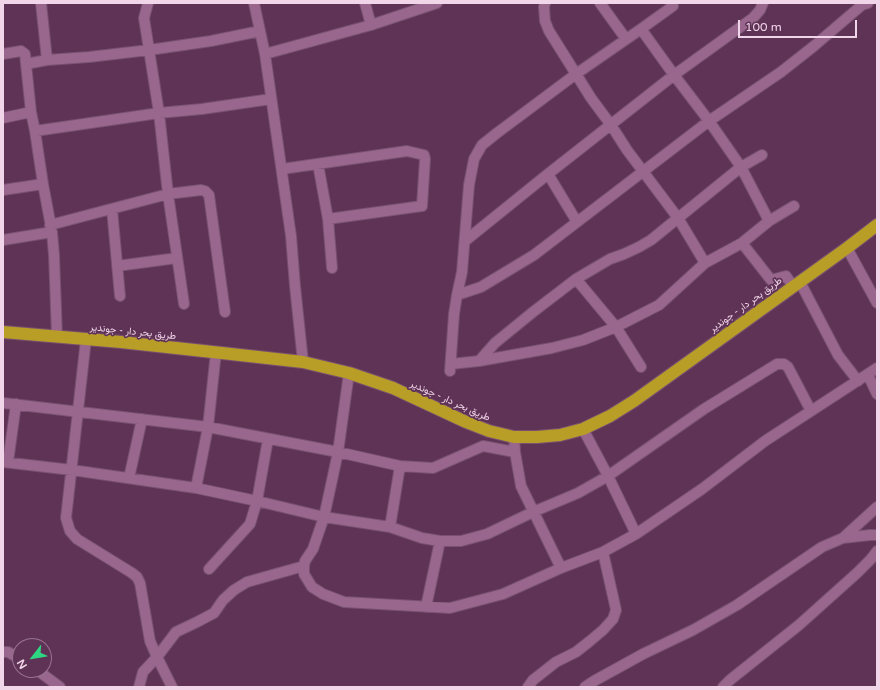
<!DOCTYPE html>
<meta charset="utf-8">
<style>
body{margin:0}
#map{position:relative;width:880px;height:690px;overflow:hidden;background:#5f3356;font-family:"Varela Round",sans-serif}
canvas{display:block}
.frame{position:absolute;inset:0;border:4px solid #f1d5e9;pointer-events:none}
.north{position:absolute;left:12px;top:638px;width:40px;height:40px;box-sizing:border-box;background:#5f3356;border:1px solid #997491;border-radius:50%;rotate:239deg;font-size:11px;font-weight:700;line-height:16px;text-align:center;color:#f1d5e9}
.north::after{content:'';display:block;margin:auto;width:14px;height:18px;background:#2ed883;clip-path:polygon(50% 0,100% 100%,50% 72%,0 100%)}
.scale{position:absolute;left:738px;top:20px;width:119px;height:18px;box-sizing:border-box;border:2px solid #f1d5e9;border-top:0;padding-left:5px;font-size:12px;line-height:14px;white-space:nowrap;color:#f1d5e9;-webkit-text-stroke:3px #5f3356;paint-order:stroke}
</style>
<div id="map">
<canvas width="880" height="690"></canvas>
<div class="frame"></div>
<div class="north">N</div>
<div class="scale">100 m</div>
</div>
<script>
const context = document.querySelector('canvas').getContext('2d');
context.lineJoin = 'round';
const poly = rows => new Path2D(rows.map(r => 'M' + r).join(''));
function trace(path, color, width, dash) { context.strokeStyle = color; context.lineWidth = width; context.lineCap = dash ? 'butt' : 'round'; context.setLineDash(dash || []); context.stroke(path); }
function label(font, color, halo, rows, align = 'center') {
  context.font = font + ' "Varela Round",Vazirmatn,sans-serif'; context.lineWidth = 3.5; context.setLineDash([]); context.textBaseline = 'middle'; context.strokeStyle = halo; context.fillStyle = color; for (const [text, x, y, turn = 0] of rows) {
    context.save(); context.translate(x, y); context.rotate((+turn || 0) * Math.PI / 180); context.textAlign = isNaN(turn) ? turn : align; if (halo) context.strokeText(text, 0, 0); context.fillText(text, 0, 0); context.restore();
  }
}
const minor = poly([
 [41,3,47,60],
 [148,3,144,18,159,113,168,194,184,304],
 [254,3,265,54,291,236,295,286,303,362],
 [365,3,371,25],
 [545,3,544,7,545,21,549,31,576,74,591,98,611,125,627,150,678,218,705,263],
 [600,3,626,39],
 [641,29,674,75,709,121,741,167,769,221],
 [3,54,21,51,25,54,26,64,31,112,35,131,43,184,52,232,54,255,57,336],
 [265,54,371,25,437,3],
 [26,64,47,60,89,57,149,50,211,41,260,31],
 [3,118,31,112],
 [35,131,159,113,202,109,271,99],
 [318,164,328,219,332,268],
 [282,169,407,151,424,155,425,159,422,206,328,219],
 [548,174,577,222],
 [3,190,43,184],
 [112,209,120,296],
 [50,225,168,194,201,190,205,191,209,195,225,312],
 [3,240,52,232],
 [465,241,548,174,674,75,753,18,760,10,763,3],
 [742,243,771,280,786,276,793,286],
 [847,248,877,303],
 [117,266,177,258],
 [576,279,616,327,641,367],
 [800,282,838,355,858,381],
 [457,295,481,287,534,255,709,121,781,72,814,46,862,5,868,3],
 [86,339,66,518,70,531,77,539,132,573,137,577,140,583,150,641,157,657,172,687],
 [479,361,495,343,533,312,576,279,610,259,624,254,639,247,651,240,741,167,762,155],
 [451,364,479,361,552,348,583,340,616,327,659,305,705,263,742,243,769,221,794,206],
 [450,371,454,314,457,295,462,272,469,185,474,159,482,145,497,133,576,74,641,29,673,6,672,3],
 [349,373,338,452,331,485,324,517,313,549,305,561,304,566,304,574,312,587,323,594,344,602,450,608,503,594,561,568,603,552,636,534,702,489,765,441,877,368],
 [868,375,877,394],
 [3,403,208,427,338,452,400,466,433,468,483,446,515,452,514,437],
 [583,429,608,476,636,534],
 [515,452,521,486,561,568],
 [3,462,72,470,196,488,257,501,324,517,390,527,422,538,440,541,426,607],
 [8,462,16,404],
 [129,478,142,419],
 [196,488,208,427,216,352],
 [390,527,400,466],
 [843,538,877,507],
 [440,541,461,541,487,534,533,512,578,493,608,476,704,409,777,364,784,364,788,367,811,411],
 [209,569,250,524,257,501,268,439],
 [3,652,8,652,20,659],
 [37,670,60,687],
 [139,687,143,672,157,657,176,632,197,622,214,613,223,600,234,590,247,582,304,566],
 [528,687,533,680,542,673,556,662,576,652,590,641,603,630,613,619,616,610,603,552],
 [585,687,594,681,643,654,693,630,737,605,822,547,843,538,870,535,877,535],
 [723,687,730,680,799,625,857,573,871,559,877,551]
]);
const highway = poly([
 [3,332,121,342,231,354,303,362,349,373,393,388,466,422,489,431,514,437,537,437,560,435,583,429,610,416,634,401,847,248,877,225]
]);
const streetNames = [
 ["طريق بحر دار - جوندير",746,305,-36],
 ["طريق بحر دار - جوندير",133,332,6],
 ["طريق بحر دار - جوندير",450,401,24]
];
trace(minor, '#77516f', 12);
trace(highway, '#77516f', 14);
trace(minor, '#99678d', 10);
trace(highway, '#b89d26', 12);
label('10px', '#f1d5e9', '#5f3356', streetNames);
</script>
